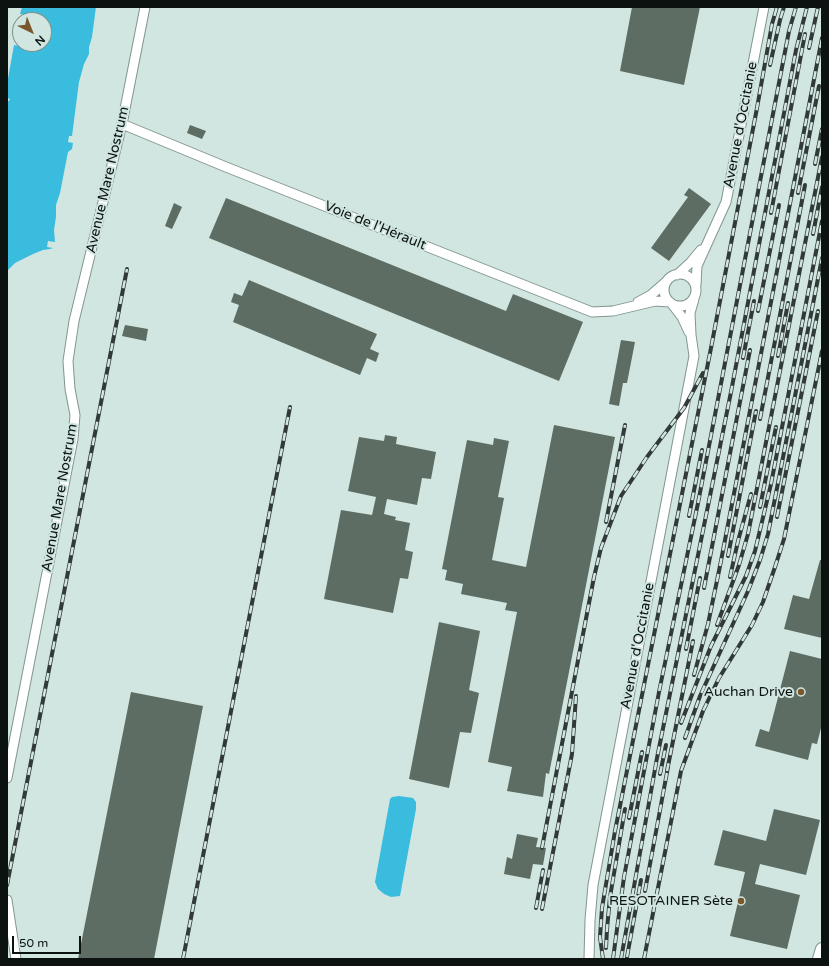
<!DOCTYPE html>
<meta charset="utf-8">
<style>
body{margin:0}
#map{position:relative;width:829px;height:966px;overflow:hidden;background:#d1e6e0;font-family:"Varela Round",sans-serif}
canvas{display:block}
.frame{position:absolute;inset:0;border:8px solid #0b1210;pointer-events:none}
.north{position:absolute;left:12px;top:12px;width:40px;height:40px;box-sizing:border-box;background:#d1e6e0;border:1px solid #82918d;border-radius:50%;rotate:137deg;font-size:11px;font-weight:700;line-height:16px;text-align:center;color:#0b1210}
.north::after{content:'';display:block;margin:auto;width:14px;height:18px;background:#79582e;clip-path:polygon(50% 0,100% 100%,50% 72%,0 100%)}
.scale{position:absolute;left:12px;top:936px;width:69px;height:18px;box-sizing:border-box;border:2px solid #0b1210;border-top:0;padding-left:5px;font-size:12px;line-height:14px;white-space:nowrap;color:#0b1210;-webkit-text-stroke:3px #d1e6e0;paint-order:stroke}
</style>
<div id="map">
<canvas width="829" height="966"></canvas>
<div class="frame"></div>
<div class="north">N</div>
<div class="scale">50 m</div>
</div>
<script>
const context = document.querySelector('canvas').getContext('2d');
context.lineJoin = 'round';
function fill(path, color) { context.fillStyle = color; context.fill(path, 'evenodd'); }
const poly = rows => new Path2D(rows.map(r => 'M' + r).join(''));
function trace(path, color, width, dash) { context.strokeStyle = color; context.lineWidth = width; context.lineCap = dash ? 'butt' : 'round'; context.setLineDash(dash || []); context.stroke(path); }
function label(font, color, halo, rows, align = 'center') {
  context.font = font + ' "Varela Round",sans-serif'; context.lineWidth = 4; context.setLineDash([]); context.textBaseline = 'middle'; context.strokeStyle = halo; context.fillStyle = color; for (const [text, x, y, turn = 0] of rows) {
    context.save(); context.translate(x, y); context.rotate((+turn || 0) * Math.PI / 180); context.textAlign = isNaN(turn) ? turn : align; if (halo) context.strokeText(text, 0, 0); context.fillText(text, 0, 0); context.restore();
  }
}
const water = poly([
 [22,7,96,7,92,37,89,47,89,54,84,64,79,82,72,136,69,136,68,142,73,143,72,149,68,152,60,193,56,205,56,217,54,230,55,242,48,241,47,247,53,248,50,249,43,250,33,254,15,263,7,271,7,101,9,101,10,99,7,98,7,84,14,45,19,46,20,44,44,44,44,20,20,20,20,43,15,42,20,18,25,19,26,15,20,14],
 [399,796,413,798,416,802,416,809,400,896,391,897,384,894,378,889,375,882,390,799,392,797]
]);
const building = poly([
 [632,7,700,7,684,85,620,71],
 [190,125,206,131,202,139,187,133],
 [689,188,711,204,669,261,651,248,688,197,684,195],
 [226,198,506,311,513,294,583,322,559,381,209,238],
 [174,203,182,207,172,229,165,226],
 [249,280,377,334,370,349,379,353,376,362,367,358,360,375,233,322,239,305,231,302,234,293,242,296],
 [125,325,148,329,146,341,122,336],
 [621,340,635,342,627,383,623,383,619,406,609,404],
 [554,425,615,437,549,774,546,773,543,797,507,791,512,767,488,762,517,612,505,610,507,603,461,594,463,584,445,580,447,570,442,569,467,440,493,445,494,438,509,441,498,497,504,498,492,560,526,567],
 [385,435,397,437,396,444,436,452,431,479,422,478,417,505,387,499,384,514,396,517,395,520,410,523,405,550,413,552,408,579,400,578,393,613,324,599,341,510,372,515,376,497,348,491,359,437,384,441],
 [820,560,822,560,822,638,784,629,793,595,809,599],
 [439,622,480,631,469,690,479,693,471,733,460,732,449,788,409,779],
 [790,651,822,659,822,724,817,744,812,743,808,760,755,746,760,729,769,732],
 [131,692,203,706,154,959,78,959],
 [774,809,820,820,806,875,760,864,755,884,800,895,787,949,730,936,745,872,714,865,723,830,766,841],
 [517,834,538,838,536,847,546,848,543,865,533,864,530,879,504,874,507,857,512,859]
]);
const minor = poly([
 [122,124,226,167,592,312,613,311,655,301,670,302],
 '664 290a16 16 0 1 1 32 0a16 16 0 1 1-32 0Z',
 [677,275,691,262,701,250],
 [696,285,697,266,726,202,764,7],
 [638,302,651,295,666,282],
 [672,304,682,317,689,332],
 [7,778,73,439,75,415,70,389,68,361,74,321,122,124,145,7],
 [7,900,16,959],
 [589,959,590,920,593,885,694,356,691,335,690,313,694,299]
]);
const major = poly([
 [819,959,822,949]
]);
const rail = poly([
 [809,48,818,7],
 [770,65,780,20,784,7],
 [815,164,822,129],
 [798,193,819,86],
 [771,213,805,34],
 [813,234,822,187],
 [758,311,779,205],
 [778,356,788,303],
 [743,358,754,301],
 [760,419,805,185],
 [760,507,776,427],
 [689,516,702,450],
 [777,517,818,311],
 [606,522,625,425],
 [728,556,756,411],
 [730,577,738,541,751,494],
 [704,588,750,350],
 [717,625,739,565,748,534,822,157],
 [686,649,700,578],
 [694,675,708,624,720,566,822,38],
 [681,723,711,646,746,576,755,551,771,484,822,221],
 [685,738,700,696,748,591,760,560,768,534,822,258],
 [667,771,693,641],
 [660,774,666,745],
 [629,818,642,752],
 [542,848,594,577,601,548,621,496,647,457,684,408,703,373],
 [7,885,127,269],
 [645,891,668,767],
 [536,908,543,870],
 [542,909,572,754,576,696],
 [606,948,607,929,610,897,625,809],
 [627,957,641,880],
 [183,959,290,407],
 [603,959,600,937,602,908,615,831,711,348,757,108,772,24,777,7],
 [613,959,624,877,659,692,698,503,789,31,796,7],
 [621,959,657,758,731,392,796,50,807,7],
 [644,959,681,771,703,711,719,678,752,625,763,602,775,567,784,539,822,351]
]);
const markers = [
 [801,692,4,"#79582e"],
 [741,901,4,"#79582e"]
];
const streetNames = [
 ["Avenue d'Occitanie",741,125,-79],
 ["Avenue Mare Nostrum",108,180,-77],
 ["Voie de l'Hérault",375,226,22],
 ["Avenue Mare Nostrum",60,498,-80],
 ["Avenue d'Occitanie",638,646,-79]
];
const poiNames = [
 ["Auchan Drive",793,692],
 ["RESOTAINER Sète",733,901]
];
fill(water, '#3abcde');
fill(building, '#5e6d63');
trace(minor, '#829590', 11);
trace(major, '#829590', 14);
trace(minor, '#fff', 9);
trace(major, '#fff', 12);
trace(rail, '#313a38', 4);
trace(rail, '#d1e6e0', 2.5, [8]);
for (const [x, y, r, color] of markers) { const dot = new Path2D(); dot.arc(x, y, r, 0, 2 * Math.PI); context.fillStyle = color; context.fill(dot); trace(dot, '#d1e6e0', 1.5); }
label('14px', '#0b1210', '#d1e6e0', streetNames);
label('14px', '#0b1210', '#d1e6e0', poiNames, 'right');
</script>
